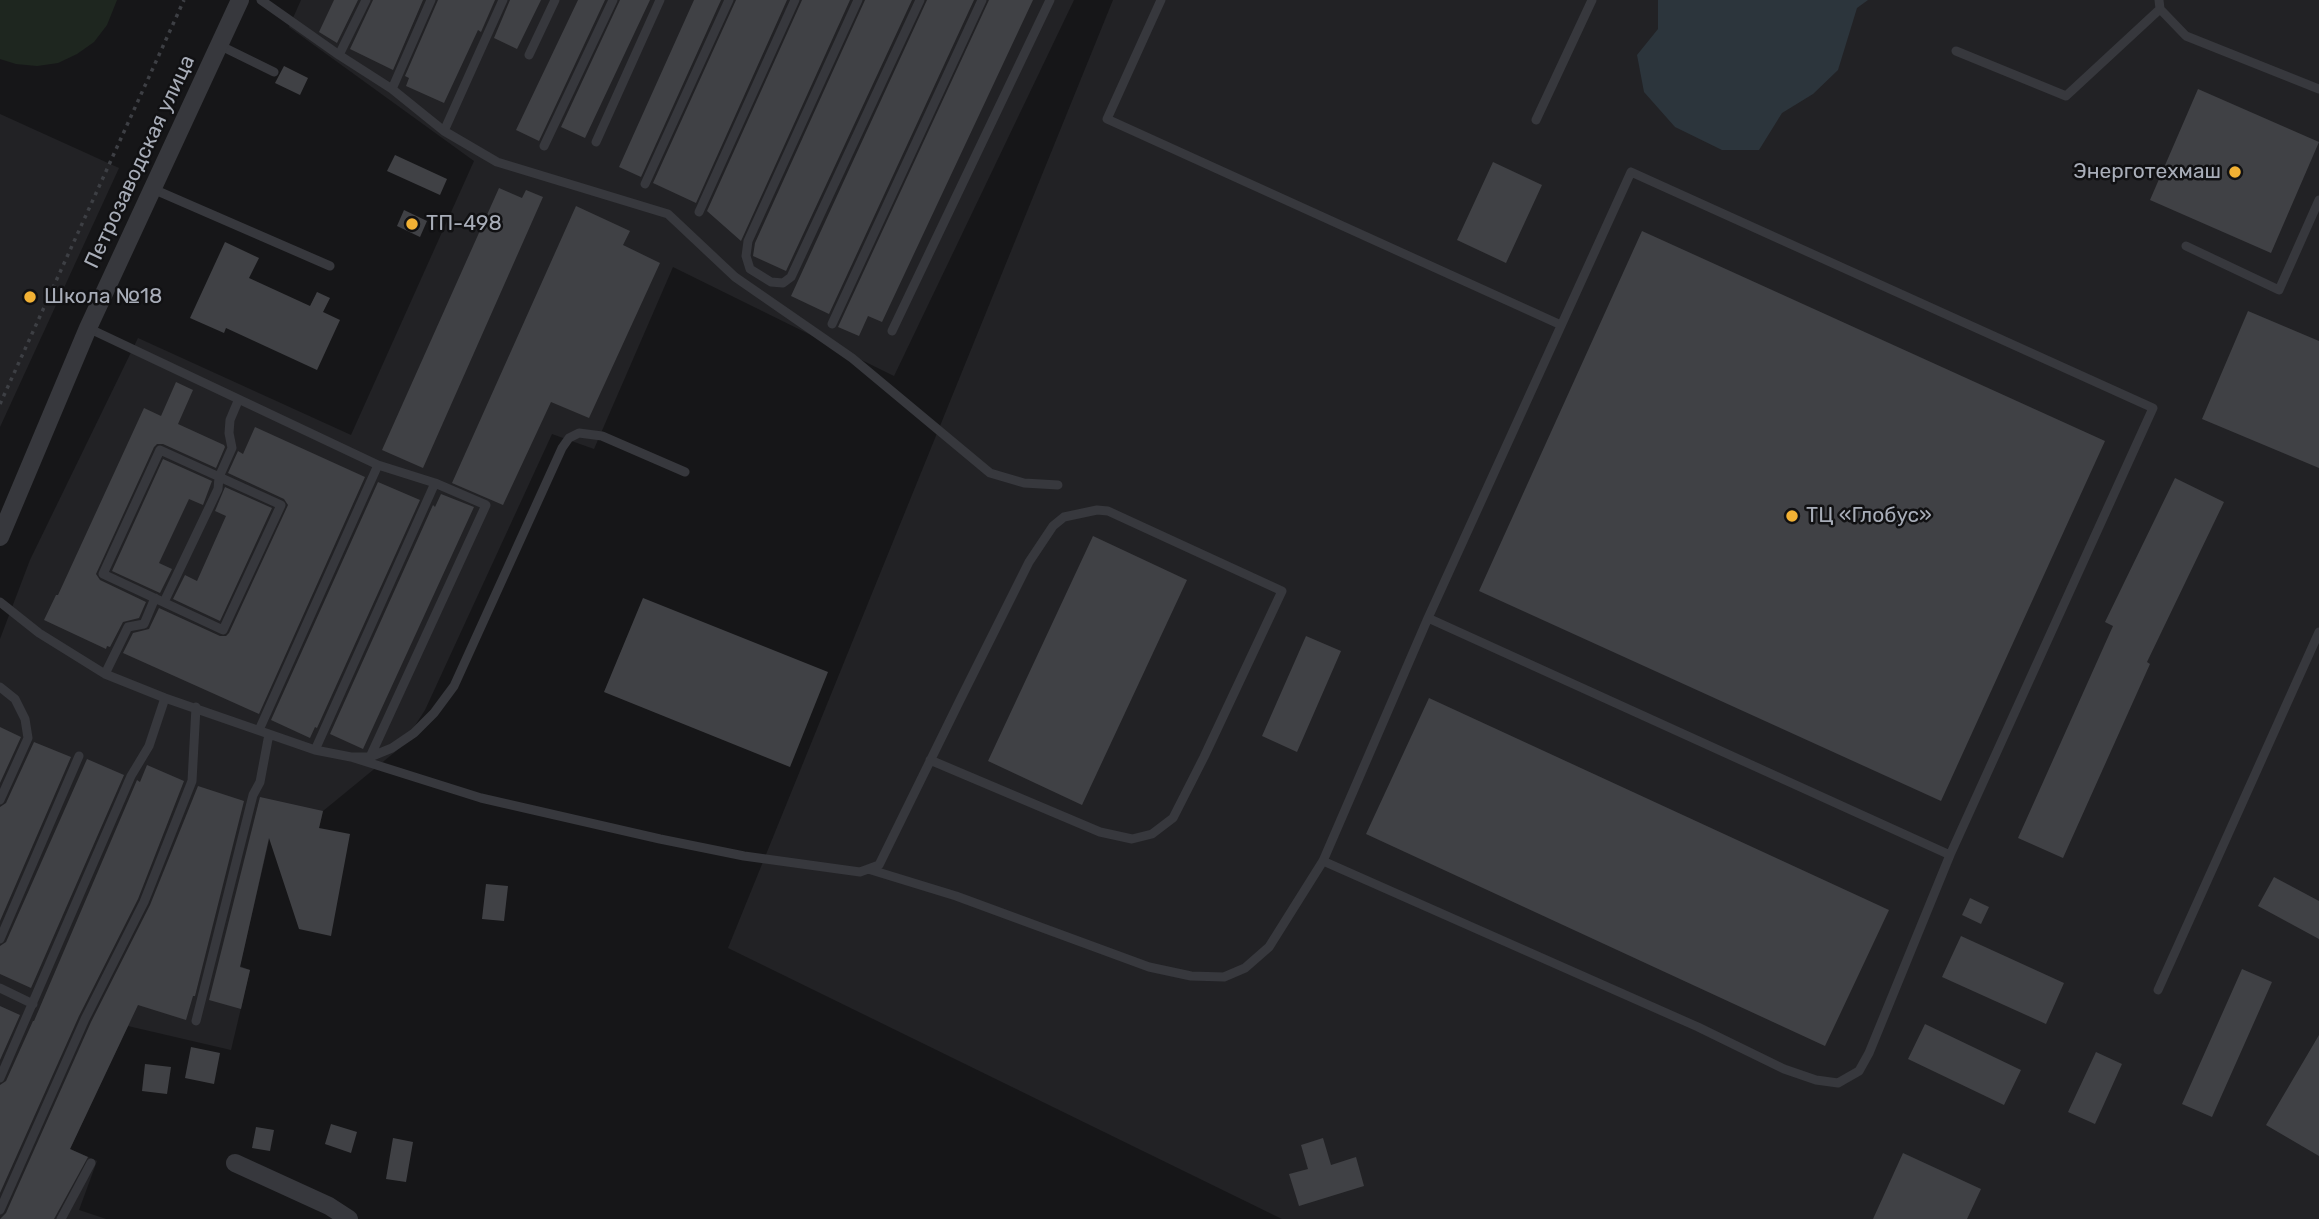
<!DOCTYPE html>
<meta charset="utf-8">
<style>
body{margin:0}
canvas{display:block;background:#161618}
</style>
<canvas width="2319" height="1219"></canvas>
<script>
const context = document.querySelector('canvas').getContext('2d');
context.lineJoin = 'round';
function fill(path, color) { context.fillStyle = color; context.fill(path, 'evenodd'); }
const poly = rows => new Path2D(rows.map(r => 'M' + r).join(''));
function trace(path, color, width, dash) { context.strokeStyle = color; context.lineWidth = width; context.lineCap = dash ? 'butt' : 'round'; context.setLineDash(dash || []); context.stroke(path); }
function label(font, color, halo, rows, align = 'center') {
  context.font = font + ' Rubik,sans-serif'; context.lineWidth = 5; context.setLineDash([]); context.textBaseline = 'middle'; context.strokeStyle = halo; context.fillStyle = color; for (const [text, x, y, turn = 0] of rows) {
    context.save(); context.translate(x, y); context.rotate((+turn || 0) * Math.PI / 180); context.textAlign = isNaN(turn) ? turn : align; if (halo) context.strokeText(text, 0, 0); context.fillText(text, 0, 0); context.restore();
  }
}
const built = poly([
 [301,0,1074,0,894,376,673,267,594,449,552,434,425,710,401,747,323,811,319,828,274,819,240,966,250,970,231,1050,128,1026,70,1149,97,1161,79,1210,106,1219,0,1219,0,639,30,560,138,338,351,435,474,161,289,27],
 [1113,0,2319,0,2319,1219,1282,1219,728,948],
 [0,114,119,168,0,427]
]);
const green = poly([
 [0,0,117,0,107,25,94,42,77,54,58,63,37,66,16,64,0,59]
]);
const water = poly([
 [1658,0,1868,0,1857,8,1838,70,1813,94,1782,113,1759,150,1722,150,1675,127,1644,92,1637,55,1658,29]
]);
const building = poly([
 [334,0,358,0,337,43,319,32],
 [373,0,423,0,393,70,350,49],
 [438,0,495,0,481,32,478,30,444,103,406,86,409,78,405,76],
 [510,0,541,0,517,49,494,38],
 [578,0,605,0,539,141,516,130],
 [620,0,650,0,585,138,561,127],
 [694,0,721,0,641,177,619,167],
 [736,0,787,0,696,203,653,183],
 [802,0,850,0,741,241,707,211],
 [865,0,912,0,786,271,753,256,755,243],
 [927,0,974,0,829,314,791,296],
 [989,0,1033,0,882,322,868,316,859,336,838,327],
 [284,66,308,78,300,95,275,83],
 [2198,89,2319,142,2271,253,2150,200],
 [395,155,447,179,440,195,387,171],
 [1493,162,1542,185,1506,263,1457,240],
 [499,188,522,198,526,190,543,197,423,468,382,450],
 [576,206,630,231,623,245,660,263,589,418,551,402,503,505,452,483],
 [404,210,427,221,420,237,397,226],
 [1642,231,2105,441,1941,801,1479,591],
 [225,242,259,258,249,278,310,306,317,292,330,298,323,312,340,320,317,370,226,328,224,333,190,318],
 [2248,311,2319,341,2319,468,2202,419],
 [176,382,193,390,178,424,224,445,225,447,216,468,163,444,157,444,154,447,96,574,100,580,146,602,139,618,123,622,110,647,107,646,106,649,44,620,56,595,58,595,144,408,161,416],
 [255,427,365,477,259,714,123,653,133,633,149,629,159,608,220,636,226,636,229,633,288,505,284,499,228,473,238,451,243,454],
 [163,459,212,481,203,505,189,499,159,563,172,569,160,593,112,571],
 [2175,478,2224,502,2147,662,2150,664,2063,858,2018,838,2113,626,2105,622],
 [378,482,420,500,317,728,315,727,310,738,271,720],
 [225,487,272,508,220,621,173,599,185,575,197,581,226,516,215,511],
 [441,494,474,507,363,749,330,734,433,505,435,507],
 [1093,536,1187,580,1082,805,988,761],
 [643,598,828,672,790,767,604,692],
 [1306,636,1341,651,1297,752,1262,736],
 [1429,698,1889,910,1825,1046,1366,834],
 [0,727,21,737,0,783],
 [34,742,71,757,0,921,0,807,6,803],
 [87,759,124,775,31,988,0,974,0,946,6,942],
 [147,765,184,781,138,899,79,1016,0,1193,0,1085,6,1081,33,1021,34,1021,137,780,140,782],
 [198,786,244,801,195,996,193,996,186,1020,138,1005,70,1149,88,1157,54,1219,0,1219,6,1213,91,1022,150,905],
 [260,797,323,811,319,828,350,834,331,936,299,929,269,838,240,967,250,970,241,1009,209,1000],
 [2274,877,2319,901,2319,939,2258,906],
 [486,884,508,886,504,921,482,919],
 [1970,898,1989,907,1981,924,1962,915],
 [1961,936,2064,983,2046,1024,1942,977],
 [2242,969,2272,982,2212,1117,2182,1104],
 [0,1006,20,1015,0,1060],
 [1925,1024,2021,1070,2004,1105,1908,1059],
 [2319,1035,2319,1156,2266,1125],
 [191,1047,220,1053,214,1084,185,1078],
 [2096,1052,2122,1064,2095,1124,2068,1112],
 [145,1064,171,1067,167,1094,142,1091],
 [331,1124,357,1132,351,1153,325,1144],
 [256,1127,274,1130,270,1151,252,1148],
 [393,1138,413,1142,406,1182,386,1179],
 [1323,1138,1331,1165,1356,1157,1364,1186,1299,1206,1289,1174,1308,1169,1301,1145],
 [1903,1153,1981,1189,1967,1219,1873,1219]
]);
const path = poly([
 [0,404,184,0]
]);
const service = poly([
 [261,0,339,55,392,89,444,131,497,162,668,214,735,277,852,358,990,473,1024,483,1058,485],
 [858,0,748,241,746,256,750,269,771,282,783,283,791,277,920,0],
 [1161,0,1107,119,1561,325],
 [2159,0,2160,9,2186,36,2319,89],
 [219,45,274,72],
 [1956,51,2066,96,2160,9],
 [339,55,366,0],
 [529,55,555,0],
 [392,89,431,0],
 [1536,120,1592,0],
 [444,131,503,0],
 [596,142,660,0],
 [544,146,613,0],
 [1631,172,2153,408,1950,855,1428,618,1631,172],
 [645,184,729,0],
 [153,189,330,266],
 [699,212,795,0],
 [2186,246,2279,290,2319,200],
 [832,324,982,0],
 [892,331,1050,0],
 [160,450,281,505,223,630,103,574,160,450],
 [0,602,39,633,105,674,165,698,315,750,351,757,370,757,486,505,435,483,378,465,88,328],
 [164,602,218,489,219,477,232,448,229,433,230,420,238,401],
 [105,674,128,627,144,624,155,598],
 [0,687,15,699,25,719,28,738,0,800],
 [259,730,378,465],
 [315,750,435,483],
 [351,757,481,798,660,839,744,856,860,872,879,865,960,700,1029,562,1053,526,1064,517,1097,510,1108,511,1282,591,1204,757,1173,818,1152,834,1132,839,1100,832,930,760],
 [370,757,392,748,414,733,434,713,454,686,562,448,569,438,579,433,602,436,685,472],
 [1323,861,1698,1027,1784,1069,1816,1080,1838,1083,1859,1071,1869,1053,1950,855],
 [868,869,956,896,1149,967,1191,976,1224,977,1245,968,1269,947,1323,861,1428,618],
 [0,939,79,756],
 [0,988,33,1004],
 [2158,990,2319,632],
 [196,1021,253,795,260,782,269,734],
 [0,1078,131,776,149,746,165,698],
 [0,1210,85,1019,144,902,192,781,196,707],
 [61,1219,91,1163]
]);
const minor = poly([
 [0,537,88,328,240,0],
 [235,1163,329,1206,349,1219]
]);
const markers = [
 [2235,172,7,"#f2b134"],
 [412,224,7,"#f2b134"],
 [30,297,7,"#f2b134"],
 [1792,516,7,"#f2b134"]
];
const streetNames = [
 ["Петрозаводская улица",140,162,-65]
];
const poiNames = [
 ["Энерготехмаш",2221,172,"right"],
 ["ТП-498",426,224],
 ["Школа №18",44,297],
 ["ТЦ «Глобус»",1806,516]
];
fill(built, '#222225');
fill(green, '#1e261f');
fill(water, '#2c353c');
fill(building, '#404145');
trace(path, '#3d3f44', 3.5, [3.5, 5]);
trace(service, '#37383d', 9);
trace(minor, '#37383d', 18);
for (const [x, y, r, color] of markers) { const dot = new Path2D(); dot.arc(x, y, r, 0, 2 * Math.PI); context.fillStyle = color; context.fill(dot); trace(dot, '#111113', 2.5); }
label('21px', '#a8adb8', '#111113', streetNames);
label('21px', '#a8adb8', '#111113', poiNames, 'left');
</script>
